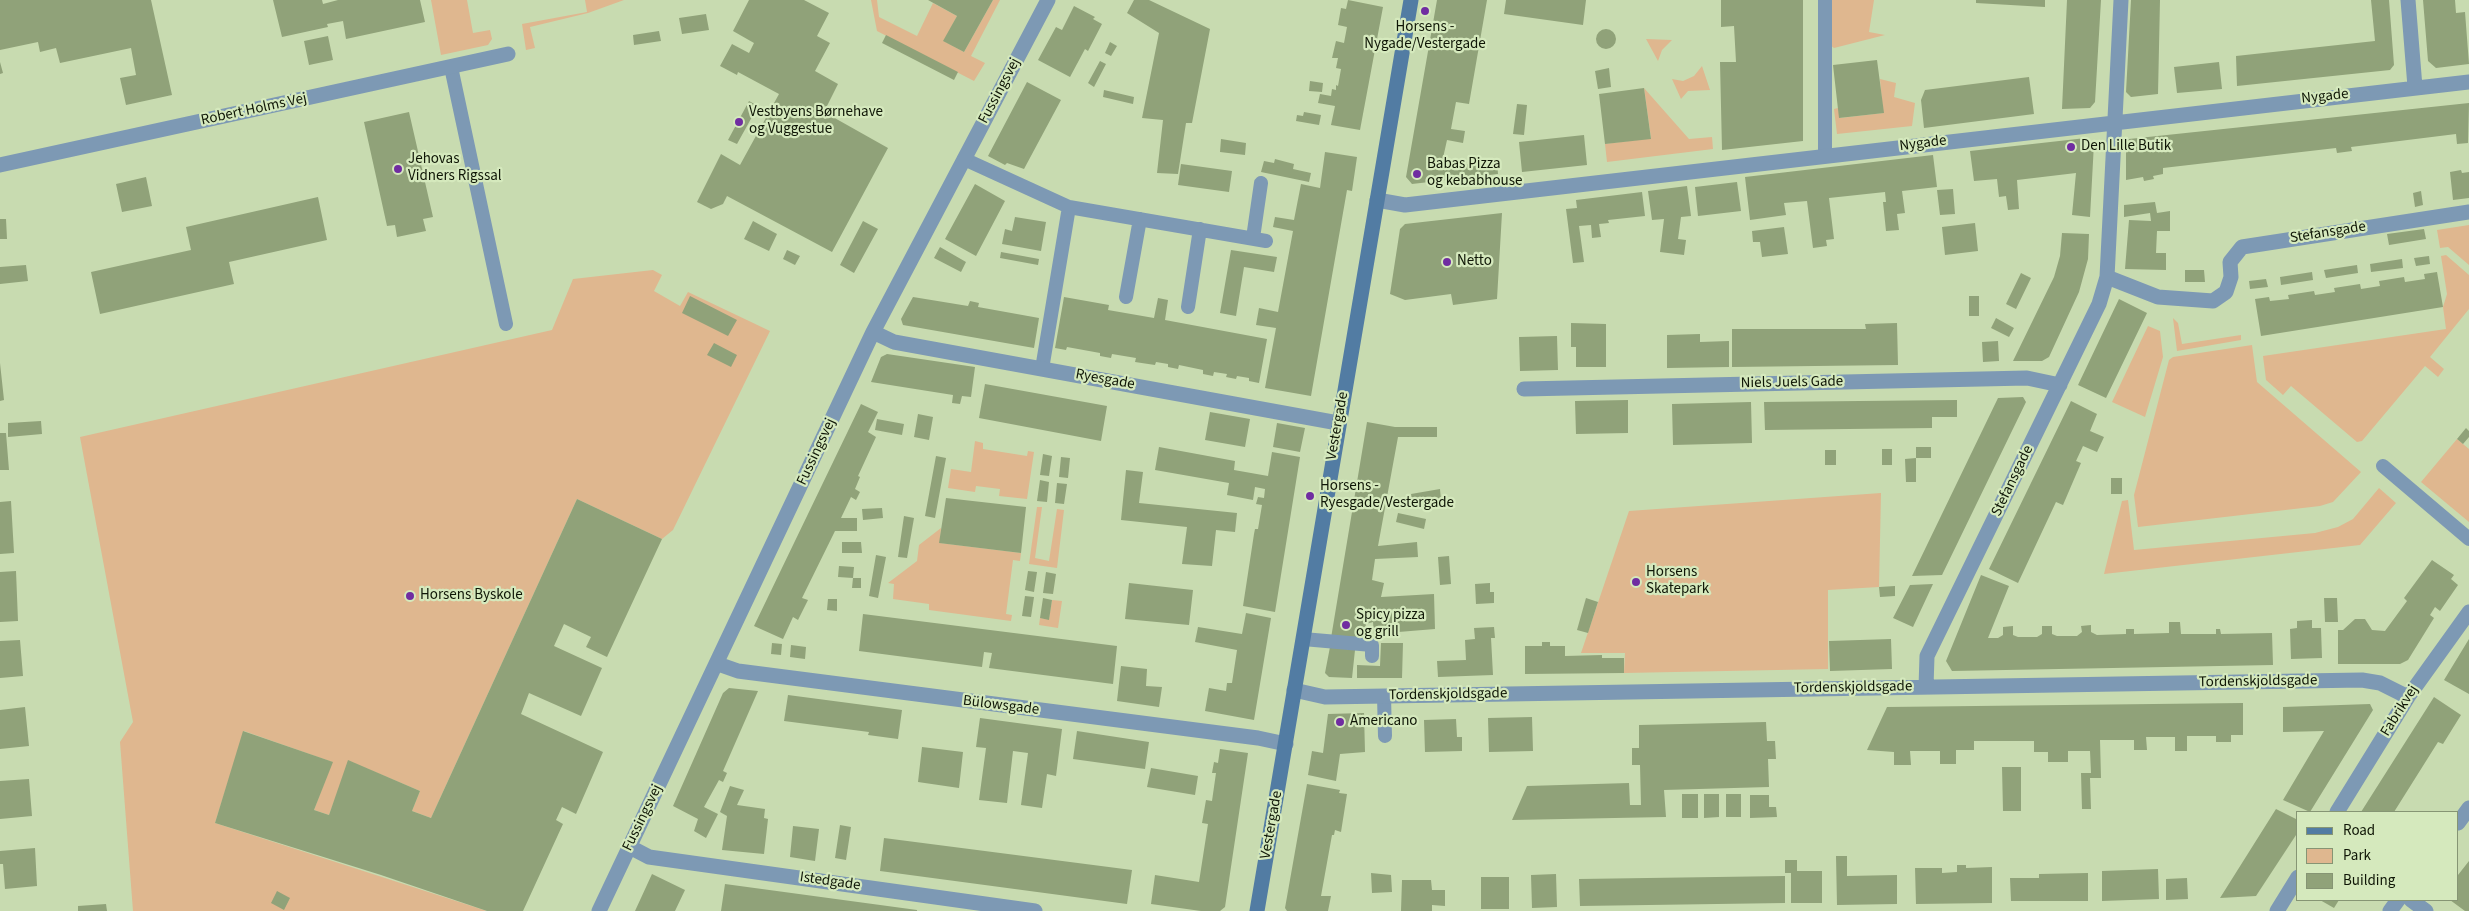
<!DOCTYPE html>
<meta charset="utf-8">
<style>
body{margin:0}
#map{position:relative;width:2469px;height:911px;overflow:hidden;background:#c8dbb0;font-family:"Source Sans 3",sans-serif}
canvas{display:block}
.legend{position:absolute;left:2296px;top:811px;width:162px;height:90px;box-sizing:border-box;background:#d5e9bd;border:1px solid #869574;margin:0;padding:6px 9px;list-style:none;font-size:15px;color:#0f1606}
.legend li{display:flex;align-items:center;gap:10px;height:25px}
.legend b{width:25px;border:1px solid #869574}
</style>
<div id="map">
<canvas width="2469" height="911"></canvas>
<ul class="legend">
<li><b style="height:6px;background:#527ca3"></b>Road</li>
<li><b style="height:14px;background:#dfb78f"></b>Park</li>
<li><b style="height:14px;background:#90a279"></b>Building</li>
</ul>
</div>
<script>
const context = document.querySelector('canvas').getContext('2d');
context.lineJoin = 'round';
function fill(path, color) { context.fillStyle = color; context.fill(path, 'evenodd'); }
const poly = rows => new Path2D(rows.map(r => 'M' + r).join(''));
function trace(path, color, width, dash) { context.strokeStyle = color; context.lineWidth = width; context.lineCap = dash ? 'butt' : 'round'; context.setLineDash(dash || []); context.stroke(path); }
function label(font, color, halo, rows, align = 'center') {
  context.font = font + ' "Source Sans 3",sans-serif'; context.lineWidth = 4.5; context.setLineDash([]); context.textBaseline = 'middle'; context.strokeStyle = halo; context.fillStyle = color; for (const [text, x, y, turn = 0] of rows) {
    context.save(); context.translate(x, y); context.rotate((+turn || 0) * Math.PI / 180); context.textAlign = isNaN(turn) ? turn : align; if (halo) context.strokeText(text, 0, 0); context.fillText(text, 0, 0); context.restore();
  }
}
const green = poly([
 [431,0,467,0,473,33,490,30,492,39,488,45,441,55],
 [585,0,624,0,588,13,530,27,535,48,526,50,522,24,587,12],
 [871,0,877,0,879,17,917,36,933,3,957,16,944,41,964,52,993,0,1000,0,971,56,985,63,974,81,877,31],
 [1830,0,1874,0,1869,32,1885,35,1834,48,1830,45],
 [1646,39,1672,40,1662,50,1658,61],
 [1702,66,1710,90,1688,91,1681,99,1672,79,1683,81,1694,76],
 [1880,79,1896,83,1894,97,1915,103,1912,126,1837,134,1834,109,1838,108,1840,118,1883,113],
 [1644,88,1689,139,1712,137,1713,149,1607,162,1605,144,1651,138],
 [2469,225,2469,265,2448,247,2440,248,2437,230],
 [2446,255,2469,275,2469,309,2430,357,2444,369,2438,377,2425,366,2362,441,2357,442,2291,386,2283,395,2266,380,2263,356,2446,329,2443,307,2447,294,2441,256],
 [653,270,662,275,654,291,680,306,688,292,770,331,673,530,662,539,577,499,431,818,412,811,420,791,349,761,329,815,314,810,332,762,244,731,215,823,487,911,133,911,120,742,133,722,80,437,552,330,573,279],
 [2173,318,2178,323,2182,344,2241,335,2241,340,2177,351],
 [2148,326,2160,331,2163,357,2145,417,2112,402],
 [2252,345,2257,382,2361,472,2333,502,2320,506,2138,527,2134,495,2169,360,2173,357],
 [2457,439,2469,449,2469,522,2421,482],
 [975,441,983,443,983,449,1027,456,1028,451,1034,452,1027,499,999,496,1000,489,976,486,975,492,948,488,951,469,971,472],
 [2379,488,2396,503,2360,545,2104,574,2122,501,2128,500,2134,550,2315,533,2338,527,2353,519],
 [1881,493,1879,587,1828,590,1828,669,1624,673,1625,653,1581,653,1629,511],
 [1037,507,1042,507,1035,558,1049,561,1057,509,1064,510,1057,568,1029,564],
 [941,528,940,543,1021,553,1020,561,1013,560,1006,614,1012,615,1011,621,929,610,929,604,893,599,894,584,888,583,917,561,919,545],
 [1052,600,1062,601,1058,628,1039,625,1040,618,1049,619]
]);
const building = poly([
 [0,0,151,0,172,95,126,105,120,78,136,75,131,48,60,63,56,48,40,52,38,42,0,50],
 [273,0,322,0,323,4,338,0,420,0,425,22,346,39,343,21,327,24,328,27,282,37],
 [749,0,804,0,829,13,817,36,830,43,815,71,838,84,824,112,888,148,832,252,727,196,723,204,711,209,697,202,721,154,740,165,779,94,738,72,737,75,720,66,732,44,749,53,754,43,733,31],
 [928,0,993,0,964,52,943,41,957,16],
 [1134,0,1149,0,1210,29,1192,123,1186,123,1178,174,1157,173,1163,120,1142,118,1159,33,1127,13],
 [1348,0,1383,7,1360,130,1331,125,1335,106,1318,103,1320,94,1331,96,1332,89,1336,90,1336,85,1338,86,1341,69,1336,68,1338,58,1332,58,1336,41,1344,43,1347,27,1338,25,1341,8,1346,9],
 [1437,0,1487,0,1469,104,1456,102,1451,129,1465,131,1463,143,1447,140,1441,167,1497,161,1498,174,1412,184,1406,177],
 [1506,0,1586,0,1583,25,1504,14],
 [1721,0,1803,0,1803,141,1722,150,1720,62,1736,62,1734,26,1721,27],
 [1976,0,2045,0,2045,7,1976,3],
 [2067,0,2101,0,2095,102,2090,108,2062,109],
 [2131,0,2160,0,2158,94,2131,97,2126,92],
 [2371,0,2389,0,2394,65,2390,70,2237,86,2236,56,2375,41],
 [2423,0,2455,0,2456,13,2465,12,2469,64,2436,68,2428,61],
 [1074,6,1095,17,1093,19,1102,24,1088,51,1085,49,1070,77,1038,60,1056,27,1062,30],
 [706,14,709,30,682,34,679,18],
 '1596 39a10 10 0 1 1 20 0a10 10 0 1 1-20 0Z',
 [659,31,661,41,634,45,633,35],
 [886,35,958,72,954,80,882,43],
 [328,36,333,60,309,65,304,41],
 [1110,42,1117,46,1111,56,1105,53],
 [1877,60,1884,113,1839,118,1833,65],
 [1100,61,1106,64,1094,87,1088,83],
 [0,62,3,73,0,74],
 [2219,62,2222,89,2177,93,2174,67],
 [1609,68,1611,87,1598,89,1595,71],
 [2029,77,2034,114,1924,128,1921,100,1925,90],
 [1310,81,1323,83,1322,92,1309,91],
 [1027,82,1061,100,1024,169,1007,163,1005,165,988,156],
 [1644,88,1651,139,1605,144,1599,94],
 [1104,90,1134,97,1133,104,1103,97],
 [749,101,758,106,737,144,728,140],
 [2469,103,2468,143,2457,144,2456,134,2351,147,2352,151,2337,153,2336,148,2163,168,2163,174,2153,176,2154,179,2144,181,2143,177,2126,180,2126,142,2129,139],
 [1517,104,1527,105,1524,135,1513,134],
 [409,112,433,217,423,219,426,231,397,237,395,225,387,226,364,122],
 [1304,112,1321,115,1319,125,1296,121,1297,115,1303,116],
 [1584,135,1587,165,1522,172,1519,142],
 [2086,138,2094,143,2090,217,2072,215,2076,173,2017,180,2019,209,2008,210,2006,196,1999,197,1997,179,1974,181,1970,151],
 [1221,139,1246,143,1245,155,1220,152],
 [1325,152,1357,157,1352,191,1347,190,1311,396,1265,388,1276,328,1256,325,1259,308,1278,312,1293,231,1273,227,1275,217,1294,220,1301,184,1320,188],
 [1933,155,1937,187,1902,191,1905,213,1897,214,1899,230,1886,231,1883,202,1886,202,1885,192,1829,198,1834,239,1826,240,1827,246,1813,248,1807,201,1784,203,1786,215,1750,220,1745,177],
 [1275,159,1294,164,1293,169,1311,173,1309,182,1261,172,1264,161,1274,163],
 [1181,164,1232,171,1229,192,1178,185],
 [2461,170,2462,173,2469,172,2469,198,2453,200,2450,172],
 [146,177,152,206,122,212,116,184],
 [1737,182,1741,211,1698,216,1695,187],
 [975,184,1005,201,976,256,945,239],
 [1687,186,1691,216,1681,217,1678,239,1686,240,1684,255,1660,252,1664,219,1652,220,1648,191],
 [1953,189,1955,214,1940,215,1937,190],
 [2421,191,2423,205,2415,207,2413,193],
 [1642,192,1645,216,1608,220,1609,223,1599,224,1601,237,1592,238,1591,225,1579,226,1584,262,1573,263,1566,209,1577,208,1576,200],
 [318,197,327,240,229,262,234,284,100,314,91,272,191,250,186,227],
 [2155,202,2157,213,2170,211,2170,231,2157,231,2156,253,2166,253,2166,270,2125,269,2129,220,2151,221,2150,213,2124,217,2124,205],
 [1502,213,1497,299,1453,305,1451,294,1405,300,1390,294,1400,229,1405,224],
 [1015,217,1046,222,1041,251,1002,244,1005,229,1012,231],
 [0,219,6,219,7,239,0,239],
 [753,221,777,234,769,251,744,239],
 [863,221,878,229,854,273,840,265],
 [1975,223,1978,251,1945,255,1942,227],
 [1784,227,1788,254,1762,257,1760,242,1753,242,1752,231],
 [2424,229,2426,239,2389,245,2387,234],
 [2062,233,2089,234,2088,259,2079,292,2049,357,2042,361,2013,361,2054,277,2060,256],
 [940,247,966,262,961,272,934,258],
 [787,250,800,256,795,265,783,259],
 [1231,250,1277,257,1274,272,1244,267,1236,316,1220,313],
 [1001,252,1039,259,1038,265,1000,258],
 [2429,256,2430,264,2416,266,2414,258],
 [2402,259,2403,268,2371,272,2370,264],
 [26,265,28,281,0,284,0,267],
 [2357,265,2358,273,2326,278,2324,270],
 [2185,270,2204,270,2205,282,2185,282],
 [2312,272,2313,280,2281,285,2280,277],
 [2437,272,2443,307,2261,336,2255,299,2269,297,2270,301,2289,299,2288,295,2314,291,2315,295,2335,292,2334,288,2360,284,2361,289,2380,286,2379,281,2404,277,2405,282,2425,279,2424,274],
 [2021,273,2031,278,2016,309,2006,304],
 [2266,279,2268,287,2250,289,2249,281],
 [690,296,737,320,728,336,682,313],
 [1969,296,1979,296,1979,316,1969,316],
 [913,297,968,306,970,301,979,303,978,307,1039,318,1034,348,903,325,901,319],
 [1064,297,1109,305,1108,310,1154,318,1158,298,1168,300,1165,320,1267,339,1259,383,1249,381,1249,378,1237,376,1236,379,1226,377,1227,374,1214,372,1213,376,1203,374,1203,370,1179,365,1178,369,1168,367,1168,364,1156,362,1155,365,1135,362,1136,358,1112,354,1111,358,1100,356,1100,353,1067,347,1066,350,1055,348],
 [2119,299,2147,313,2106,398,2078,385],
 [1996,318,2014,328,2009,337,1991,328],
 [1571,323,1606,324,1606,367,1576,367,1576,347,1571,347],
 [1897,323,1898,365,1732,367,1732,329,1866,329,1865,324],
 [1700,334,1700,342,1729,341,1729,367,1667,368,1667,335],
 [1557,336,1558,370,1520,371,1519,337],
 [1998,341,1999,361,1983,362,1982,342],
 [714,343,737,355,731,367,707,355],
 [887,354,975,367,971,397,962,396,960,404,952,403,953,395,871,382,881,357],
 [0,363,4,400,0,401],
 [985,384,1107,406,1101,441,979,418],
 [2023,397,2026,402,1942,575,1912,576,1998,398],
 [1628,400,1628,433,1576,434,1575,401],
 [1957,400,1957,417,1932,417,1932,428,1765,430,1764,402],
 [2071,401,2097,414,2090,431,2104,437,2097,452,2083,446,2076,461,2081,463,2063,505,2056,502,2018,583,1989,569],
 [1751,402,1752,443,1673,445,1672,404],
 [861,404,878,412,868,432,876,437,858,476,860,477,855,489,860,492,856,500,851,497,841,518,857,518,857,531,835,531,802,598,808,600,798,620,793,617,783,639,754,626],
 [1210,412,1250,419,1245,447,1205,440],
 [918,414,933,417,929,440,914,437],
 [877,419,904,424,902,435,875,430],
 [41,421,42,434,8,437,8,423],
 [1367,422,1395,427,1437,427,1437,437,1398,437,1378,546,1417,542,1418,557,1375,559,1372,580,1384,583,1381,597,1434,594,1435,629,1374,634,1373,622,1366,624,1363,641,1331,638],
 [1277,423,1305,428,1300,452,1273,447],
 [2466,428,2469,431,2469,437,2463,444,2457,439],
 [0,433,6,433,9,470,0,470],
 [1159,447,1235,461,1234,470,1268,476,1272,452,1300,457,1275,612,1243,606,1254,534,1255,529,1258,529,1262,505,1256,504,1258,497,1264,498,1265,489,1255,487,1253,500,1227,495,1229,483,1155,470],
 [1916,447,1931,447,1931,458,1916,458],
 [1882,449,1892,449,1892,465,1882,465],
 [1825,450,1836,450,1836,465,1825,465],
 [1043,454,1052,456,1049,476,1040,475],
 [936,456,946,458,935,518,925,516],
 [1061,457,1070,458,1068,478,1059,477],
 [1916,458,1916,482,1906,482,1905,459],
 [1126,470,1143,472,1139,503,1237,513,1235,532,1216,530,1212,566,1182,564,1187,527,1121,520],
 [2111,478,2122,478,2122,494,2111,494],
 [1040,480,1049,482,1047,502,1037,501],
 [1057,483,1067,484,1064,504,1055,503],
 [1440,489,1441,500,1413,504,1411,494],
 [946,498,1026,507,1021,553,939,543],
 [577,499,662,539,607,657,586,647,591,637,564,624,554,646,602,668,581,716,529,693,521,714,603,752,576,814,562,807,556,820,563,824,523,911,487,911,381,875,215,823,243,731,333,762,314,810,329,815,348,760,420,791,412,811,431,818],
 [11,501,14,553,0,554,0,502],
 [882,508,883,518,863,520,862,509],
 [1398,513,1426,519,1424,529,1396,522],
 [904,516,914,518,907,558,898,557],
 [842,542,861,542,862,553,842,553],
 [876,555,886,557,878,598,869,596],
 [1449,556,1451,584,1440,585,1438,557],
 [2432,560,2454,575,2451,579,2458,585,2440,611,2435,607,2430,615,2434,618,2408,660,2400,664,2338,664,2338,630,2343,630,2355,619,2365,619,2372,630,2385,631,2407,601,2404,598],
 [839,566,854,567,853,578,838,577],
 [16,571,18,621,0,622,0,572],
 [1028,571,1037,572,1034,592,1025,590],
 [1046,572,1056,574,1053,594,1043,593],
 [1981,575,2009,586,1988,638,1998,638,2003,635,2003,627,2013,626,2013,635,2018,637,2037,637,2042,634,2042,626,2052,626,2052,634,2057,636,2077,636,2082,632,2081,626,2091,625,2091,632,2097,635,2126,634,2126,629,2134,629,2134,634,2169,633,2169,622,2180,622,2181,634,2216,634,2216,629,2220,629,2221,634,2272,633,2273,665,1952,671,1946,661],
 [853,578,861,578,861,588,852,588],
 [1129,583,1193,590,1189,625,1125,619],
 [1490,583,1490,592,1494,592,1494,603,1476,604,1475,584],
 [1933,584,1913,627,1893,618,1910,585],
 [1895,586,1895,596,1880,597,1879,587],
 [1025,596,1034,597,1031,617,1022,616],
 [1043,598,1052,600,1049,620,1040,618],
 [1586,598,1598,602,1588,633,1577,630],
 [2324,598,2337,598,2338,622,2325,622],
 [828,599,837,599,837,611,827,610],
 [1246,613,1271,618,1254,720,1205,711,1209,688,1226,691,1227,683,1232,683,1237,650,1195,642,1198,627,1242,634],
 [863,614,1117,646,1113,684,989,668,992,653,984,652,982,667,859,651],
 [2312,620,2312,628,2321,628,2322,658,2291,659,2290,629,2297,628,2297,621],
 [1494,627,1495,638,1491,638,1493,675,1438,677,1437,661,1466,660,1465,640,1475,639,1474,628],
 [1891,639,1892,669,1830,671,1829,641],
 [2469,639,2469,694,2444,680],
 [20,640,23,676,0,678,0,641],
 [1542,642,1550,642,1550,646,1565,646,1565,656,1602,655,1602,658,1624,658,1624,673,1525,674,1525,646,1542,646],
 [772,643,782,644,781,655,771,654],
 [1381,643,1403,643,1402,678,1357,678,1357,665,1380,666],
 [791,645,806,647,805,659,790,657],
 [1330,647,1355,650,1352,678,1329,677,1325,673],
 [1121,666,1147,669,1146,686,1162,687,1159,707,1117,701],
 [729,688,758,691,723,771,727,773,723,782,719,780,704,807,718,814,706,838,694,831,698,819,673,806,723,693],
 [788,695,902,710,898,739,868,735,869,732,784,721],
 [2434,697,2461,715,2443,744,2438,742,2394,812,2361,812],
 [2243,703,2243,735,2231,735,2231,742,2216,742,2216,736,2187,736,2187,751,2175,751,2175,737,2146,737,2147,750,2134,750,2134,740,2100,740,2101,778,2090,778,2091,809,2082,809,2081,773,2091,773,2090,751,2068,751,2068,762,2048,762,2048,752,2034,752,2034,741,1974,741,1974,750,1956,750,1956,764,1940,764,1940,751,1910,751,1911,765,1894,765,1894,752,1867,750,1887,707],
 [2370,704,2373,710,2310,812,2283,800,2324,731,2283,732,2283,707],
 [25,707,29,746,0,749,0,710],
 [1364,713,1365,752,1340,754,1336,781,1308,775,1312,751,1323,753,1328,714],
 [1532,717,1533,751,1489,752,1488,718],
 [980,718,1062,729,1056,776,1047,774,1042,808,1021,805,1028,753,1013,751,1007,803,979,800,986,748,976,747],
 [1456,719,1457,737,1462,737,1462,751,1425,752,1424,720],
 [1766,722,1767,741,1775,741,1776,759,1768,759,1769,787,1664,790,1666,817,1512,820,1527,786,1629,783,1630,805,1641,805,1640,765,1632,765,1632,748,1639,748,1639,725],
 [1077,731,1149,742,1145,769,1073,759],
 [922,747,963,752,959,788,918,782],
 [1220,749,1248,753,1225,907,1220,911,1201,911,1151,904,1155,875,1199,882,1208,824,1202,823,1206,800,1212,801,1216,773,1212,773,1214,762,1218,763],
 [2002,767,2021,767,2021,811,2003,811],
 [1151,768,1198,776,1195,795,1147,787],
 [29,779,32,816,0,819,0,781],
 [1307,784,1340,790,1339,793,1347,794,1341,832,1335,830,1334,835,1332,835,1321,896,1331,896,1328,911,1287,911,1285,908],
 [730,786,744,790,737,805,765,809,764,818,768,819,764,854,722,850,727,816,720,812],
 [1682,794,1698,794,1698,818,1682,818],
 [1704,794,1719,794,1719,817,1704,818],
 [1726,794,1741,794,1741,817,1726,817],
 [1750,795,1769,795,1769,807,1776,807,1777,817,1750,818],
 [2276,809,2298,820,2298,832,2256,896,2220,898],
 [840,825,851,827,846,860,835,858],
 [793,826,819,829,815,861,790,857],
 [884,838,1132,870,1127,904,880,871],
 [35,848,37,886,5,889,3,864,0,864,0,851],
 [1836,856,1847,856,1847,876,1897,875,1897,904,1837,905],
 [1785,860,1797,860,1797,871,1822,871,1822,903,1791,903,1791,873,1785,873],
 [2469,861,2469,911,2465,911,2450,900,2458,900,2458,875],
 [1957,865,1966,865,1966,868,1992,867,1992,903,1916,904,1915,868,1942,868,1942,873,1957,872],
 [2158,869,2159,899,2102,901,2102,871],
 [1371,873,1391,875,1392,892,1372,893],
 [2088,873,2088,901,2011,901,2010,878,2039,878,2039,874],
 [652,874,685,890,675,911,635,911],
 [1556,874,1557,907,1532,908,1531,875],
 [1785,876,1785,903,1580,906,1579,879],
 [1481,877,1509,877,1509,909,1481,909],
 [2187,878,2188,899,2166,900,2166,879],
 [1402,880,1431,880,1432,890,1445,890,1445,906,1432,905,1432,911,1401,911],
 [725,884,917,910,917,911,721,911],
 [277,891,290,898,284,910,271,903],
 [2320,900,2339,900,2334,908],
 [106,904,107,911,78,911,78,906]
]);
const service = poly([
 [451,67,506,324],
 [1825,156,1825,0],
 [964,159,1069,207,1042,369],
 [1069,207,1266,241],
 [1253,238,1261,183],
 [1126,297,1140,219],
 [1188,307,1200,229],
 [2383,466,2469,539],
 [1303,639,1372,645,1372,656],
 [1384,696,1385,736]
]);
const minor = poly([
 [2408,0,2415,87],
 [0,165,508,54],
 [1377,200,1405,205,2469,82],
 [2107,277,2158,297,2213,301,2226,292,2231,277,2230,262,2242,247,2469,212],
 [873,332,894,342,1338,423],
 [1524,389,2027,378,2060,385],
 [718,664,738,671,1258,738,1286,744],
 [1926,687,1927,656,2099,304,2107,277,2121,0],
 [1294,690,1325,697,2362,680,2380,683,2408,697],
 [2337,812,2408,697,2469,612],
 [2458,823,2469,808],
 [628,846,649,857,1035,911],
 [2411,900,2426,911],
 [599,911,873,332,1048,0],
 [2277,911,2298,877],
 [2390,911,2398,900]
]);
const secondary = poly([
 [1257,911,1411,0]
]);
const markers = [
 [1425,11,5,"#702da1"],
 [739,122,5,"#702da1"],
 [2071,147,5,"#702da1"],
 [398,169,5,"#702da1"],
 [1417,174,5,"#702da1"],
 [1447,262,5,"#702da1"],
 [1310,496,5,"#702da1"],
 [1636,582,5,"#702da1"],
 [410,596,5,"#702da1"],
 [1346,625,5,"#702da1"],
 [1340,722,5,"#702da1"]
];
const poiNames = [
 ["Horsens -",1425,28,"center"],
 ["Nygade/Vestergade",1425,45,"center"],
 ["Vestbyens Børnehave",749,113],
 ["og Vuggestue",749,130],
 ["Den Lille Butik",2081,147],
 ["Jehovas",408,160],
 ["Vidners Rigssal",408,177],
 ["Babas Pizza",1427,165],
 ["og kebabhouse",1427,182],
 ["Netto",1457,262],
 ["Horsens -",1320,487],
 ["Ryesgade/Vestergade",1320,504],
 ["Horsens",1646,573],
 ["Skatepark",1646,590],
 ["Horsens Byskole",420,596],
 ["Spicy pizza",1356,616],
 ["og grill",1356,633],
 ["Americano",1350,722]
];
const streetNames = [
 ["Fussingsvej",1000,91,-62],
 ["Nygade",2325,97,-6],
 ["Robert Holms Vej",254,110,-12],
 ["Nygade",1923,144,-7],
 ["Stefansgade",2328,233,-9],
 ["Ryesgade",1105,380,10],
 ["Niels Juels Gade",1792,383,-1],
 ["Vestergade",1338,426,-80],
 ["Fussingsvej",817,452,-65],
 ["Stefansgade",2013,481,-64],
 ["Tordenskjoldsgade",2258,682,-1],
 ["Tordenskjoldsgade",1853,688,-1],
 ["Tordenskjoldsgade",1448,695,-1],
 ["Bülowsgade",1001,706,7],
 ["Fabrikvej",2400,711,-58],
 ["Fussingsvej",643,818,-64],
 ["Vestergade",1272,825,-80],
 ["Istedgade",830,882,8]
];
fill(green, '#dfb78f');
fill(building, '#90a279');
trace(service, '#7d99b4', 14);
trace(minor, '#7d99b4', 15);
trace(secondary, '#527ca3', 15);
for (const [x, y, r, color] of markers) { const dot = new Path2D(); dot.arc(x, y, r, 0, 2 * Math.PI); context.fillStyle = color; context.fill(dot); trace(dot, '#d5e9bd', 2); }
label('15px', '#0f1606', '#d5e9bd', poiNames, 'left');
label('15px', '#0f1606', '#d5e9bd', streetNames);
</script>
